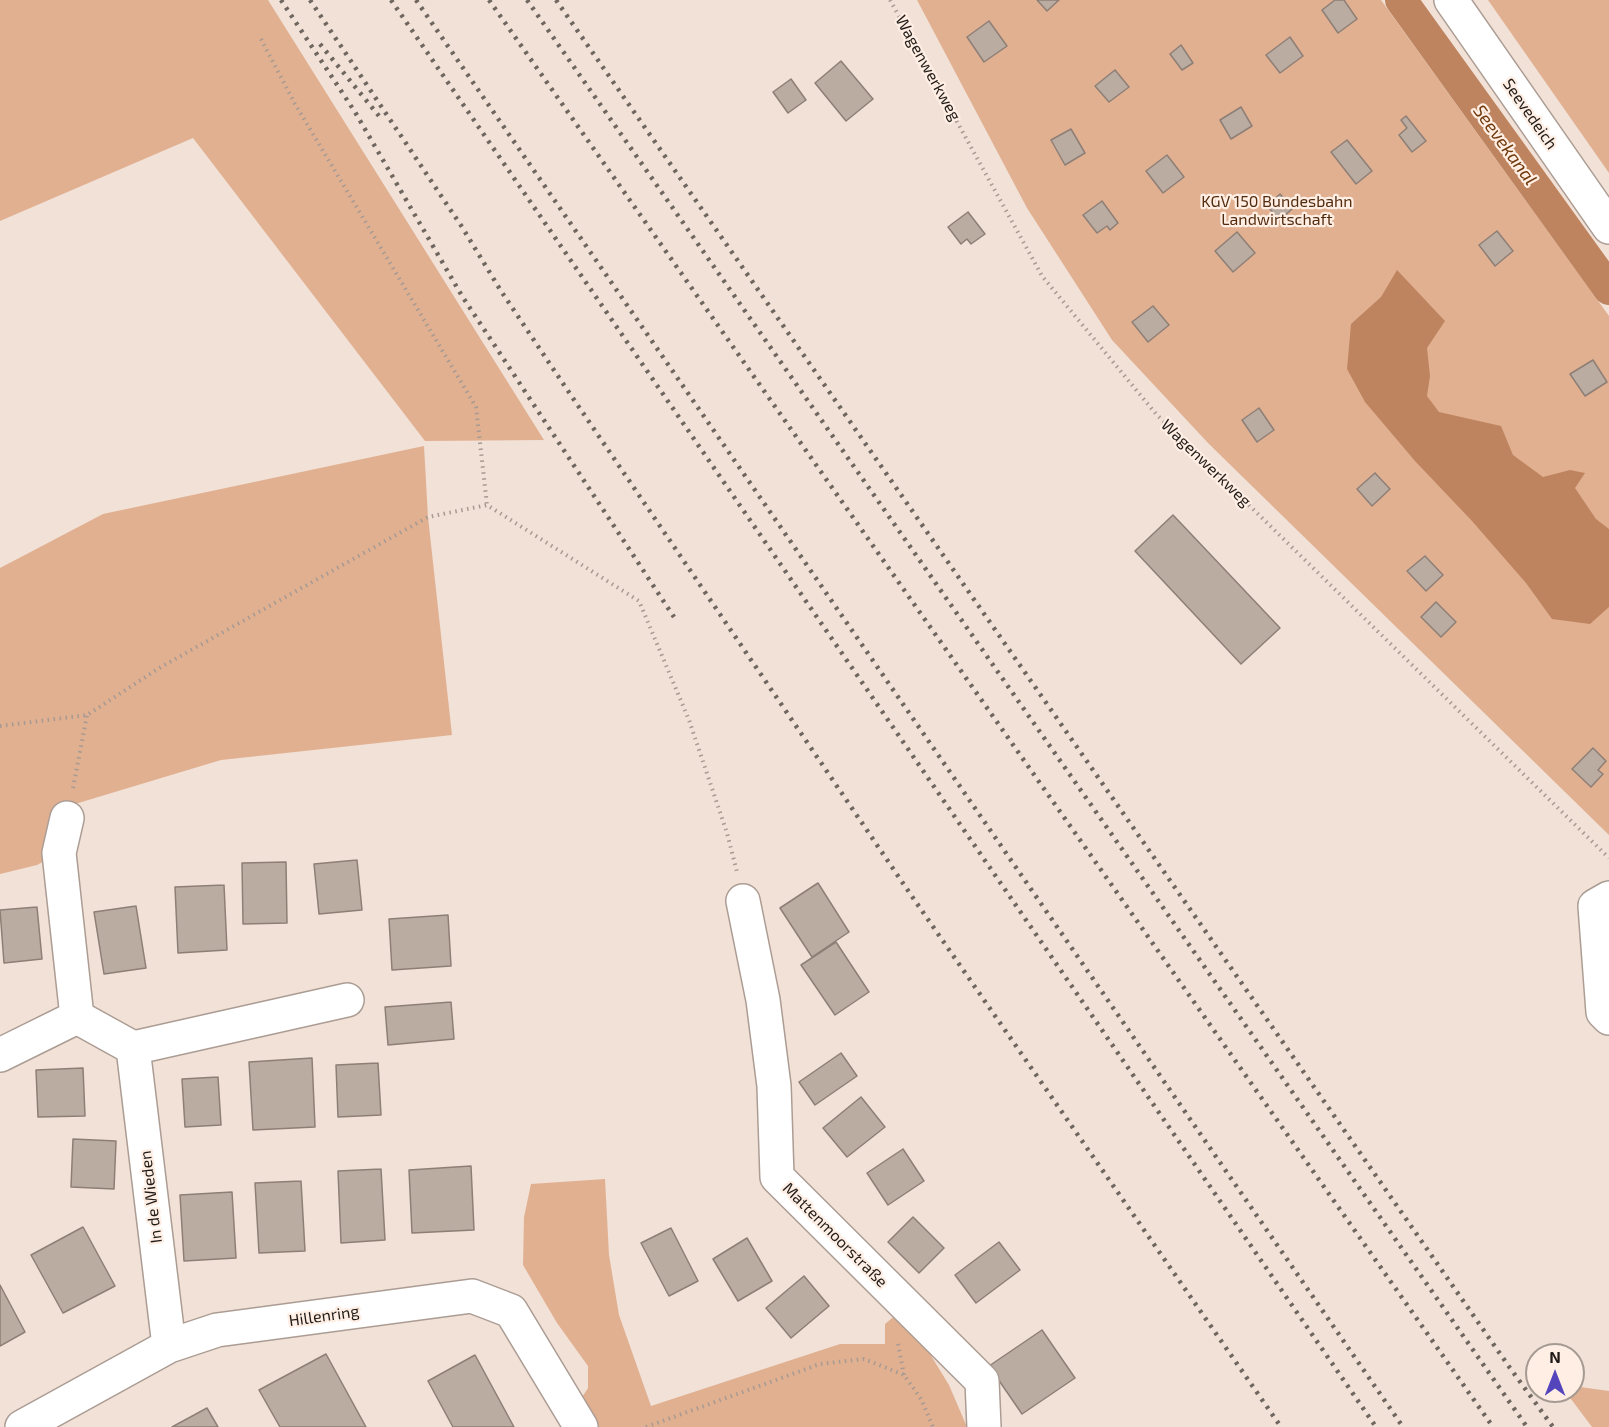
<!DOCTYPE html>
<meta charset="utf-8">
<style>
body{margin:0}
#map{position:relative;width:1609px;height:1427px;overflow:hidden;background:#f1e1d7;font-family:"Exo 2",sans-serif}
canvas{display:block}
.north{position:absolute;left:1525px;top:1343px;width:60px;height:60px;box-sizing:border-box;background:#feeee4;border:2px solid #a59a92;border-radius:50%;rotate:0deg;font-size:16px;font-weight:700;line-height:24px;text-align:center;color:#201b17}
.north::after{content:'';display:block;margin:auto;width:21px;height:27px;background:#5445bd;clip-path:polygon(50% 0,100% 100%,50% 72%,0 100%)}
</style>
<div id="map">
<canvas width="1609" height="1427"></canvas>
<div class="north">N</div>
</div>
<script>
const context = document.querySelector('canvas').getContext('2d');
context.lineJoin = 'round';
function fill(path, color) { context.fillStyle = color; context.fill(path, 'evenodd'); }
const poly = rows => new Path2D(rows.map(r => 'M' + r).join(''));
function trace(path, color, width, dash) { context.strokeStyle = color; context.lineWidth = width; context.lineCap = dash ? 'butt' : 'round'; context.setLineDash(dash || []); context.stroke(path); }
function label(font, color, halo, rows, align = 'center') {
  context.font = font + ' "Exo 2",sans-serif'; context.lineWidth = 4.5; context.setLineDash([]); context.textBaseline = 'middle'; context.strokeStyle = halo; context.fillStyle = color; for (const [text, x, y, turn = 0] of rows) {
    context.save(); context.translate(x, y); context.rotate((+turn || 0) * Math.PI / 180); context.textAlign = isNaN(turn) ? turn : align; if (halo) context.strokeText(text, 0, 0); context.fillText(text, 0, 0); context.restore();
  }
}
const green = poly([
 [0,0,268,0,544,440,425,441,193,138,0,221],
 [917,0,1381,0,1609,316,1609,835,1209,444,1112,340,1027,208],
 [1488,0,1609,0,1609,173],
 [424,446,428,517,452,735,221,760,75,804,59,853,37,865,0,874,0,568,103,514],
 [605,1179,609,1255,619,1315,651,1406,840,1344,885,1344,885,1324,897,1314,922,1341,949,1385,967,1427,587,1427,577,1405,588,1388,588,1366,557,1323,523,1265,524,1217,531,1184],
 [1573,1386,1609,1391,1609,1427,1592,1427,1565,1391,1573,1391]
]);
const water = poly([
 [1397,270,1445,321,1427,348,1430,376,1427,396,1439,412,1501,426,1513,455,1543,477,1570,470,1585,473,1575,488,1596,519,1609,529,1609,607,1590,624,1552,619,1526,583,1472,521,1415,461,1365,402,1347,369,1351,324,1381,297]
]);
const canal = poly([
 [1401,0,1609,289]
]);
const building = poly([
 [1037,0,1059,0,1047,11,1037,0],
 [1335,0,1344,0,1357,19,1338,33,1322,10,1335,0],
 [989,21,1007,46,984,62,967,37,989,21],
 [1290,37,1303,56,1280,73,1266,55,1290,37],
 [1181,45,1193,63,1182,70,1170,54,1181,45],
 [841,61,873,99,846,121,815,83,841,61],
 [1115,70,1129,87,1109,102,1095,86,1115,70],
 [791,79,806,100,788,113,773,92,791,79],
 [1241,107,1252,126,1231,139,1220,120,1241,107],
 [1406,116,1426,141,1412,152,1399,135,1407,128,1401,120,1406,116],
 [1071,129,1085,153,1065,165,1051,140,1071,129],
 [1347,140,1372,171,1356,184,1331,152,1347,140],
 [1167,155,1184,177,1163,193,1146,171,1167,155],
 [1280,194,1293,208,1280,220,1267,206,1280,194],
 [1102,201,1118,223,1110,230,1107,226,1097,233,1083,215,1102,201],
 [968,212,985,234,971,244,967,239,961,244,948,227,968,212],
 [1497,231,1513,251,1495,266,1479,245,1497,231],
 [1237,232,1255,253,1233,272,1215,251,1237,232],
 [1153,306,1169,325,1148,342,1132,322,1153,306],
 [1593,360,1607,382,1585,396,1570,374,1593,360],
 [1259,408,1274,430,1257,442,1242,420,1259,408],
 [1375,473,1390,489,1372,506,1357,489,1375,473],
 [1173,515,1280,628,1241,664,1135,551,1173,515],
 [1425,556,1443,575,1426,591,1407,571,1425,556],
 [1436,602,1456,622,1441,637,1421,617,1436,602],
 [1593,748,1606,761,1598,770,1603,774,1591,787,1572,769,1593,748],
 [357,860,362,910,319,914,314,864,357,860],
 [286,862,287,923,243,924,242,863,286,862],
 [818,883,849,932,812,957,780,908,818,883],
 [224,885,227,950,178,953,175,887,224,885],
 [136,906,146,968,104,974,94,912,136,906],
 [37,907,42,959,4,963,0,910,37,907],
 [448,915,451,966,392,970,389,919,448,915],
 [836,942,869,992,835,1015,801,965,836,942],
 [451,1002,454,1039,388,1045,385,1007,451,1002],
 [841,1053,857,1076,815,1105,799,1082,841,1053],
 [312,1058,315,1127,253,1130,249,1062,312,1058],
 [378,1063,381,1115,338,1117,336,1065,378,1063],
 [83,1068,85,1116,38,1117,36,1070,83,1068],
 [218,1077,221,1125,185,1127,182,1079,218,1077],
 [861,1097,885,1127,847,1157,823,1128,861,1097],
 [73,1139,116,1141,114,1189,71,1187,73,1139],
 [903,1149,924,1181,888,1205,867,1173,903,1149],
 [471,1166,474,1230,412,1233,409,1170,471,1166],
 [381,1169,385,1240,341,1243,338,1171,381,1169],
 [301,1181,305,1251,259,1253,255,1183,301,1181],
 [232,1192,236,1258,184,1261,180,1195,232,1192],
 [913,1217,944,1248,919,1273,888,1242,913,1217],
 [83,1227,115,1286,63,1313,31,1255,83,1227],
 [671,1228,698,1281,669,1296,641,1243,671,1228],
 [747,1238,772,1281,738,1301,713,1259,747,1238],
 [999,1242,1020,1270,976,1303,955,1275,999,1242],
 [804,1276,829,1306,791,1338,766,1308,804,1276],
 [0,1285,25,1332,0,1346,0,1285],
 [1042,1330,1075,1378,1022,1414,989,1366,1042,1330],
 [326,1354,366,1427,280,1427,259,1390,326,1354],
 [475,1355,514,1427,453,1427,428,1381,475,1355],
 [207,1408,218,1427,172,1427,207,1408]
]);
const path = poly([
 [890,0,1042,276,1156,414,1609,858],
 [261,39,295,104,476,407,487,505],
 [0,726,87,715,161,667,428,517,487,505,639,601,689,720,727,833,737,872],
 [73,788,87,715],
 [898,1344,904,1375],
 [646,1427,820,1364,864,1359,904,1375,921,1399,933,1427]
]);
const minor = poly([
 [1451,0,1609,227],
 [67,818,59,853,77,1017,133,1048,169,1346],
 [1609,898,1595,906,1603,1012,1609,1018],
 [743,901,763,1000,774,1086,777,1177,982,1381,984,1427],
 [133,1048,347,1000],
 [0,1055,77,1017],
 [22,1427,169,1346,217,1330,472,1296,511,1311,581,1427]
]);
const rail = poly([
 [281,0,355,112,462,296,674,617],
 [310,0,462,227,501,291,564,385,911,895,1281,1427],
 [391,0,1376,1427],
 [416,0,1403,1427],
 [489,0,1493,1427],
 [527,0,1527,1427],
 [556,0,1510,1368,1553,1427],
 [320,44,379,116]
]);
const streetNames = [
 ["Wagenwerkweg",928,68,61],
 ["Seevedeich",1530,114,55],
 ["Wagenwerkweg",1206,463,44],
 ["In de Wieden",151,1197,-97],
 ["Mattenmoorstraße",835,1235,45],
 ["Hillenring",324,1316,-8]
];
const parkNames = [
 ["KGV 150 Bundesbahn",1277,202],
 ["Landwirtschaft",1277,220]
];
const waterNames = [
 ["Seevekanal",1505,145,54]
];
fill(green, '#e1b091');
fill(water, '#be845f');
trace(canal, '#be845f', 32);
fill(building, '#bbaca2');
trace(building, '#8e7f76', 1.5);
trace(minor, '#ac9d94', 36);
trace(path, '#a69a92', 4, [1.5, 4.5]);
trace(minor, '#fff', 33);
trace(rail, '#6f665f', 4.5, [3, 6]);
label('16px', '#201b17', '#feeee4', streetNames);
label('16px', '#532c0f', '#feeee4', parkNames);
label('italic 18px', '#70390c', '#feeee4', waterNames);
</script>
